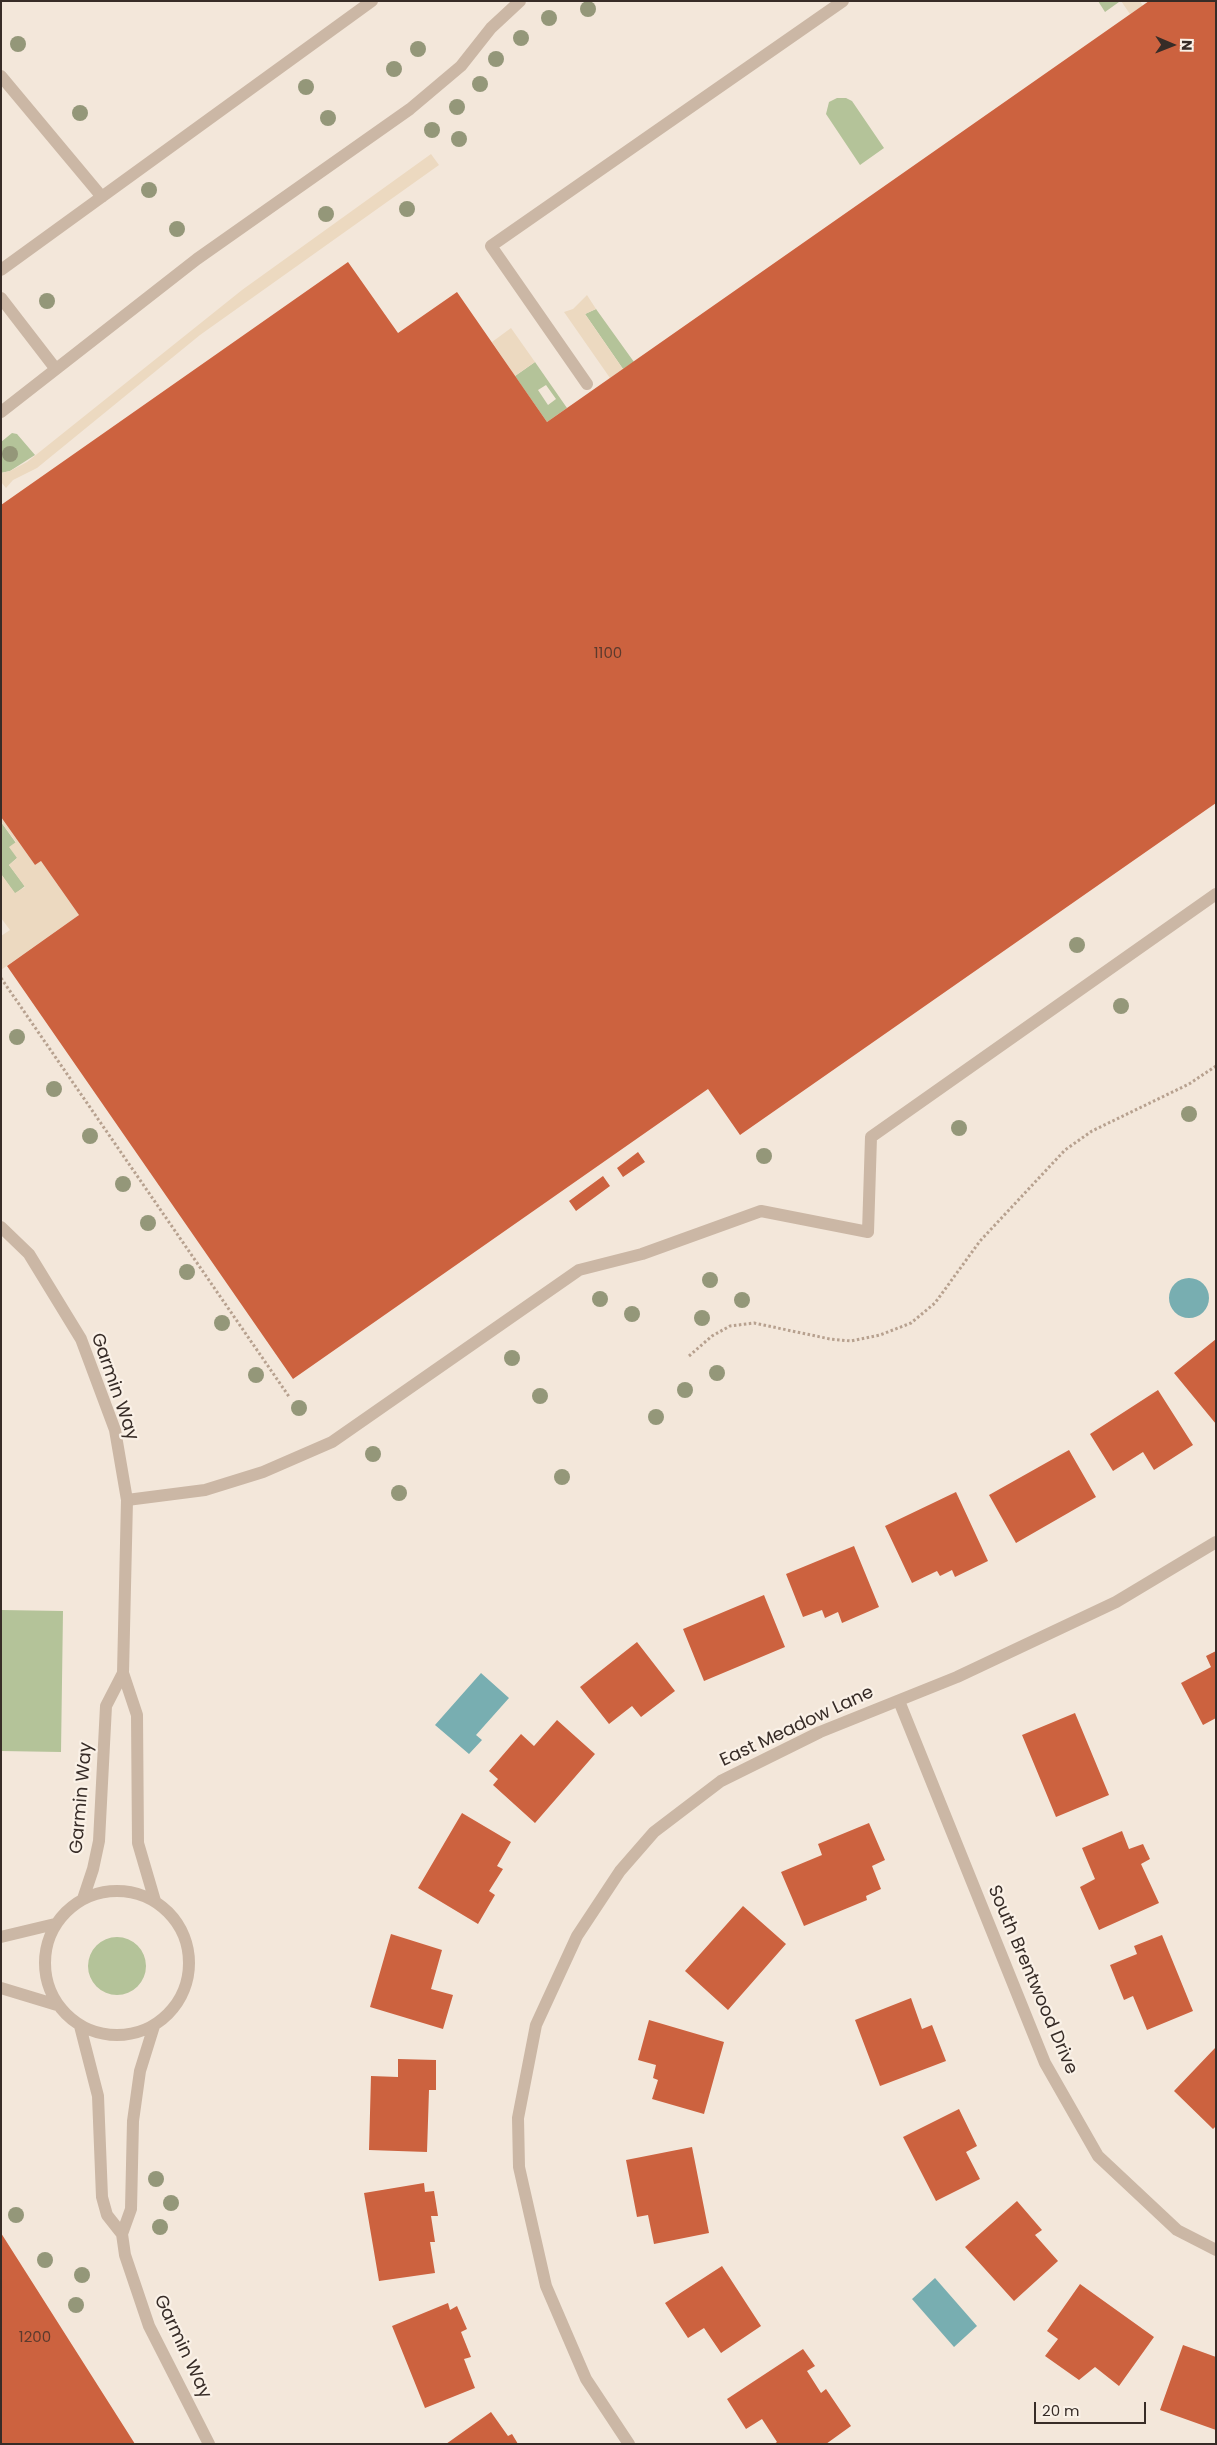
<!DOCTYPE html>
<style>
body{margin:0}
#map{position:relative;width:1217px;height:2445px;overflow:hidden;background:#f3e7da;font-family:Poppins,sans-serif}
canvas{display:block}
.frame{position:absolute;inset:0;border:2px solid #372c27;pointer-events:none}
.north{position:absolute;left:1147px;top:20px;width:50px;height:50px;-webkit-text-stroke:4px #faf1e7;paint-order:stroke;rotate:91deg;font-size:14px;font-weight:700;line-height:20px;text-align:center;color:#372c27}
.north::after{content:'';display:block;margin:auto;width:18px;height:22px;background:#372c27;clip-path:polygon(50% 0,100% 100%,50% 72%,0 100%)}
.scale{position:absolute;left:1034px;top:2402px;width:112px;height:22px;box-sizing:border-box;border:2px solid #372c27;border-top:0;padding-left:6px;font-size:15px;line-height:18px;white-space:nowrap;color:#372c27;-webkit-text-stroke:4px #faf1e7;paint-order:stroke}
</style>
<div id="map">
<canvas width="1217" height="2445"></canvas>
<div class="frame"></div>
<div class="north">N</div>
<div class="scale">20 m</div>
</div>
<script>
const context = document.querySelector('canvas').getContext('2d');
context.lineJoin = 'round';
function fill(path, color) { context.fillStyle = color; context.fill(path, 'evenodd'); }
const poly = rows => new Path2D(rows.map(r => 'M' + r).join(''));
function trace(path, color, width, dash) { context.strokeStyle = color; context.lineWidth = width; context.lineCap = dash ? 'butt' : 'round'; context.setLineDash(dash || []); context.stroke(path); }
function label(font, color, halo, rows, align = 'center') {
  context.font = font + ' Poppins,sans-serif'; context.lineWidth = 4.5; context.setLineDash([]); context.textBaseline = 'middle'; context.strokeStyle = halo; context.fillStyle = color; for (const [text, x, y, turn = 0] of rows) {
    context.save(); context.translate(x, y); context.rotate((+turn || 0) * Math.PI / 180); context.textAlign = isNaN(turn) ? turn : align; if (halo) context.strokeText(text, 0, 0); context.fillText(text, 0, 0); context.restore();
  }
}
const green = poly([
 [1098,1,1119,1,1119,2,1105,12],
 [837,98,846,98,852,101,884,148,860,165,826,114,829,102],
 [596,309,634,362,623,369,585,314],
 [535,362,567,408,547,422,515,376],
 [546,385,556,399,548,405,538,390],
 [12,433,17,434,35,455,10,471,1,473,1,442],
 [1,822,16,843,17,858,9,865,25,886,15,894,1,874],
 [1,1610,63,1611,61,1752,1,1751],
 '88 1966a29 29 0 1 1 58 0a29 29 0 1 1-58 0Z'
]);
const plaza = poly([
 [1121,1,1140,1,1143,6,1130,14],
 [431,154,439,165,200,335,37,468,13,480,6,488,1,482,1,473,10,471,27,462,242,290],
 [587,295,596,309,585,314,623,369,610,378,564,312,573,309],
 [511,328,535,362,515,376,492,342],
 [1,817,35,865,41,861,79,915,1,970,1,936,10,930,1,918,1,874,15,893,25,887,9,865,17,858,9,847,16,842,1,822]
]);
const water = poly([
 '1169 1298a20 20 0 1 1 40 0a20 20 0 1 1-40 0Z',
 [481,1673,509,1698,476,1735,482,1740,469,1754,435,1725],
 [935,2278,977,2326,954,2347,912,2299]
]);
const building = poly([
 [1149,1,1216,1,1216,803,740,1135,708,1089,293,1379,7,966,79,915,41,861,35,865,1,817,1,505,348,262,398,333,457,292,547,422],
 [638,1152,645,1162,623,1177,617,1168],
 [603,1176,610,1186,576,1211,569,1201],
 [1216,1339,1216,1424,1174,1373],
 [1158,1390,1193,1445,1154,1470,1143,1452,1113,1471,1090,1434],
 [1069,1450,1096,1497,1016,1543,989,1495],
 [956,1492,988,1561,955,1577,952,1570,940,1576,937,1571,912,1583,885,1526],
 [854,1546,879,1607,842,1623,838,1612,825,1618,822,1610,803,1617,786,1574],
 [764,1595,785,1647,704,1681,683,1629],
 [637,1642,675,1691,641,1717,632,1706,609,1724,580,1687],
 [1216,1651,1216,1718,1203,1725,1181,1683,1211,1667,1206,1656],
 [1075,1713,1109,1795,1056,1817,1022,1735],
 [557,1720,595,1754,535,1823,493,1785,498,1779,489,1771,521,1734,534,1746],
 [462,1813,511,1842,497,1866,503,1869,489,1891,495,1895,478,1924,418,1888],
 [869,1823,885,1860,872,1866,881,1889,866,1896,867,1900,804,1926,781,1872,822,1855,818,1844],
 [1122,1831,1129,1849,1143,1844,1150,1859,1141,1864,1159,1903,1099,1930,1080,1887,1095,1879,1082,1848],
 [743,1906,786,1944,728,2010,685,1971],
 [391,1934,442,1950,431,1989,453,1995,443,2029,370,2007],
 [1162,1935,1193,2011,1147,2030,1133,1996,1124,2000,1110,1965,1137,1954,1134,1946],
 [911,1998,922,2029,932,2025,946,2061,880,2086,855,2020],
 [649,2020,724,2042,704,2114,652,2099,658,2080,653,2078,656,2065,638,2060],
 [1216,2047,1216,2126,1213,2129,1174,2091],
 [398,2059,436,2060,436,2090,429,2090,427,2152,369,2150,371,2076,398,2077],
 [959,2109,977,2146,966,2152,980,2179,936,2201,903,2137],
 [692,2147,709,2233,654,2244,648,2215,637,2217,626,2160],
 [424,2183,425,2192,434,2191,438,2216,431,2216,435,2242,430,2242,435,2273,379,2281,364,2193],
 [1017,2201,1042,2230,1035,2235,1058,2261,1014,2301,965,2247],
 [1,2233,135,2444,1,2444],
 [722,2266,761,2326,721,2353,704,2328,688,2338,665,2303],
 [1080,2284,1154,2337,1119,2386,1095,2367,1079,2380,1045,2356,1058,2339,1047,2331],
 [448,2303,450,2310,457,2306,467,2329,461,2332,471,2357,464,2359,475,2388,425,2408,392,2326],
 [1183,2345,1216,2357,1216,2430,1160,2410],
 [803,2349,815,2366,807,2371,821,2393,826,2389,851,2426,826,2444,774,2444,777,2442,762,2419,746,2429,727,2399],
 [491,2412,508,2436,512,2434,518,2444,446,2444]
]);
const path = poly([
 [1,978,290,1398],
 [689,1356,712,1336,730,1326,754,1323,830,1339,851,1341,880,1335,911,1323,935,1303,980,1241,1065,1150,1092,1131,1189,1084,1216,1066]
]);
const service = poly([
 [1,76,102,197],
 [1,270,372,1],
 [1,298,55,368],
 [587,384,491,246,843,1],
 [1,412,197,259,410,109,461,66,491,28,520,1],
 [127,1500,205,1490,263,1472,332,1442,579,1270,642,1254,761,1211,868,1232,871,1137,1216,894]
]);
const minor = poly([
 [1,1227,29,1254,81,1339,115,1430,127,1500,123,1673,137,1715,138,1843,155,1901],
 [899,1701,1045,2063,1098,2156,1177,2230,1216,2250],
 '45 1963a72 72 0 1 1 144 0a72 72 0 1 1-144 0Z',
 [83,1899,93,1869,99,1841,106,1706,123,1673],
 [1,1937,55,1924],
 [1,1988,57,2005],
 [80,2026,98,2096,102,2197,107,2215,122,2234],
 [154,2026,140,2071,133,2121,131,2209,122,2234,125,2255,149,2326,209,2444],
 [629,2444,586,2379,546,2286,519,2167,518,2118,536,2025,577,1936,620,1871,654,1832,721,1781,820,1732,957,1677,1116,1602,1216,1542]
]);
const trees = [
 [588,9],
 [549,18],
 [521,38],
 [18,44],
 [418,49],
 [496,59],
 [394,69],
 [480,84],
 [306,87],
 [457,107],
 [80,113],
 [328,118],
 [432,130],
 [459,139],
 [149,190],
 [407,209],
 [326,214],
 [177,229],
 [47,301],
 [10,454],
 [1077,945],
 [1121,1006],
 [17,1037],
 [54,1089],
 [1189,1114],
 [959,1128],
 [90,1136],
 [764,1156],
 [123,1184],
 [148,1223],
 [187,1272],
 [710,1280],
 [600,1299],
 [742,1300],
 [632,1314],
 [702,1318],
 [222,1323],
 [512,1358],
 [717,1373],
 [256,1375],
 [685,1390],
 [540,1396],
 [299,1408],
 [656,1417],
 [373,1454],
 [562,1477],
 [399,1493],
 [156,2179],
 [171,2203],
 [16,2215],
 [160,2227],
 [45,2260],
 [82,2275],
 [76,2305]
];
const numberNames = [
 ["1100",608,654],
 ["1200",35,2338]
];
const streetNames = [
 ["Garmin Way",114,1387,71],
 ["East Meadow Lane",797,1727,-25],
 ["Garmin Way",82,1798,-85],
 ["South Brentwood Drive",1032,1980,67],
 ["Garmin Way",182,2347,65]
];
fill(green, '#b4c399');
fill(plaza, '#ecd9c0');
fill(water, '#78aeb1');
fill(building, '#cc623f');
trace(path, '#b7a18f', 3, [2.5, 2.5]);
trace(service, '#cbb7a5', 12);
trace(minor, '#cbb7a5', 12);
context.fillStyle = '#949779';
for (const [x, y] of trees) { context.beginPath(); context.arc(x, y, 8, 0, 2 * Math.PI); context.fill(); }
label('15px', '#5c3a2d', null, numberNames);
label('18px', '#372c27', '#faf1e7', streetNames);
</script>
